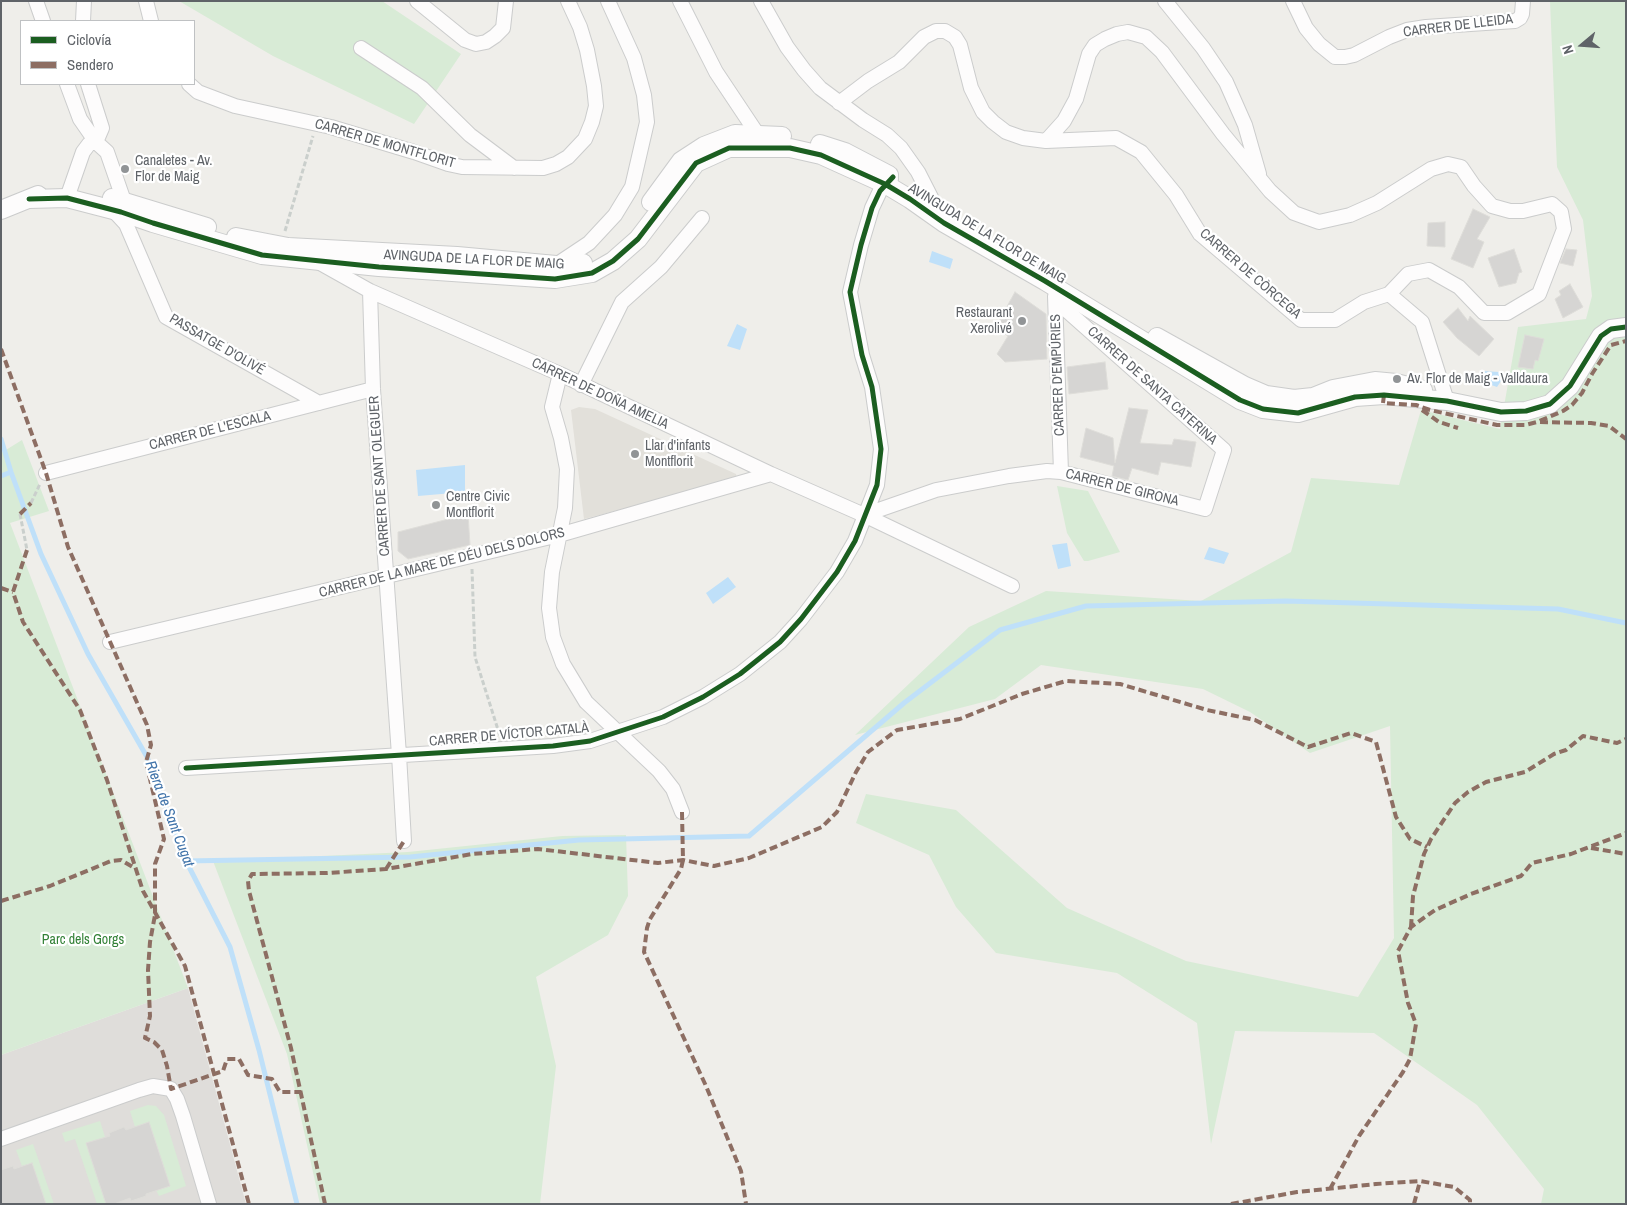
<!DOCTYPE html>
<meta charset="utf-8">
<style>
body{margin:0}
#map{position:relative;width:1627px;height:1205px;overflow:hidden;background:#efeeea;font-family:"Archivo Narrow",sans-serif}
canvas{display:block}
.frame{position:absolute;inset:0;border:2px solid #5f6368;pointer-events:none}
.legend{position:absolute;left:20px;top:20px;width:175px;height:65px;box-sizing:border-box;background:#fff;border:1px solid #bfc1c3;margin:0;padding:6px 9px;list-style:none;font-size:15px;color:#5f6368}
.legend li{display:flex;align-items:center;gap:10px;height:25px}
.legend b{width:25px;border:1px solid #bfc1c3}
.north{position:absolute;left:1557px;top:20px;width:50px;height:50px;-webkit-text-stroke:4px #fff;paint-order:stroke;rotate:252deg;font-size:14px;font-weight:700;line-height:20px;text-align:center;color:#5f6368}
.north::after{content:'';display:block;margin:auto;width:18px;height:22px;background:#5f6368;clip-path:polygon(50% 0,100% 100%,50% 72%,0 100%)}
</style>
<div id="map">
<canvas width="1627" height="1205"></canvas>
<div class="frame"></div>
<ul class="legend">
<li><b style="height:6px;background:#1b5e20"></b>Ciclovía</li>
<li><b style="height:6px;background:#8d6e63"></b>Sendero</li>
</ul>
<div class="north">N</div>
</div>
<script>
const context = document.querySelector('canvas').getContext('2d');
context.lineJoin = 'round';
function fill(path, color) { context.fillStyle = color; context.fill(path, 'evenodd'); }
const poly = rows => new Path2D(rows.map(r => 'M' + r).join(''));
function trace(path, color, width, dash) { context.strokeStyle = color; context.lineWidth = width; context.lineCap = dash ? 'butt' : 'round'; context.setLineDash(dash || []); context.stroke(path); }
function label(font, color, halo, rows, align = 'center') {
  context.font = font + ' "Archivo Narrow",sans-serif'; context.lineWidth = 4.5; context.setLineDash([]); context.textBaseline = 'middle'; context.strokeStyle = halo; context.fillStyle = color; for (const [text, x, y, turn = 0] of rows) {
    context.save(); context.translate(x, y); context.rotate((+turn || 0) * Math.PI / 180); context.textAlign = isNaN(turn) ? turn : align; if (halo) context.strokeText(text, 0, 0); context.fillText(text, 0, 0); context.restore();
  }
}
const industrial = poly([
 [188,988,246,1204,1,1204,1,1055]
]);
const education = poly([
 [579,407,595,409,736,474,737,479,584,519,571,410]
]);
const green = poly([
 [179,1,382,1,461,54,414,124,273,56],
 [1550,1,1626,1,1626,1204,1541,1204,1544,1189,1477,1105,1374,1033,1235,1031,1211,1144,1197,1023,1117,973,996,953,956,907,929,855,856,823,866,794,956,810,1067,908,1186,961,1358,997,1394,938,1390,726,1310,753,1250,712,1203,689,1041,665,995,699,855,735,969,627,1046,591,1201,601,1291,552,1311,478,1399,485,1421,410,1500,429,1518,327,1586,319,1592,296,1583,220,1557,167],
 [22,440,49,511,10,523,188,988,1,1055,1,453],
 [1057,486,1088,491,1120,552,1088,561,1084,561,1067,533],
 [626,835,628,896,608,935,536,977,556,1066,540,1204,320,1204,287,1054,213,861,408,852,562,836],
 [148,1105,156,1106,164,1115,186,1186,159,1196,156,1190,170,1186,161,1158,158,1151,135,1127,130,1111],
 [100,1121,105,1137,86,1143,106,1204,97,1204,75,1139,65,1142,62,1133],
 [33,1144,54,1204,46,1204,32,1163,22,1166,16,1150]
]);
const water = poly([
 [932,251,953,259,950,269,929,262],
 [737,324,747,329,740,350,727,346],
 [1483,371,1499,372,1503,378,1497,387,1480,381],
 [465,465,465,492,418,496,416,470],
 [1067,543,1071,566,1058,569,1052,545],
 [1209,547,1229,553,1224,564,1204,559],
 [728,577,736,587,713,604,706,593]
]);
const stream = poly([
 [1,439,11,472,41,554,88,654,147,757,186,861,230,947,259,1050,297,1204],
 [1,476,11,472],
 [186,861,410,857,579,840,749,836,904,703,1000,630,1086,606,1286,601,1558,609,1626,623]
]);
const building = poly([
 [1473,209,1490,217,1477,239,1484,242,1473,268,1451,259,1473,209],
 [1445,222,1445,247,1427,246,1428,223,1445,222],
 [1514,249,1522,272,1519,273,1516,283,1499,287,1488,258,1514,249],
 [1566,249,1577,250,1573,266,1560,263,1566,249],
 [1570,284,1583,307,1563,318,1555,299,1561,295,1559,291,1570,284],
 [1015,292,1046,314,1047,359,1005,362,997,354,1008,336,995,328,1015,292],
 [1458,308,1468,321,1470,316,1494,339,1479,356,1457,338,1443,322,1458,308],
 [1525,335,1544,339,1538,361,1535,360,1533,369,1518,367,1525,335],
 [1105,362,1108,389,1069,394,1067,367,1105,362],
 [1129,408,1148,410,1140,443,1172,445,1174,439,1196,442,1191,467,1161,462,1158,475,1132,468,1128,480,1112,476,1114,466,1080,457,1086,428,1113,438,1115,463,1129,408],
 [468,514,470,545,408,559,398,551,398,532,468,514],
 [149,1122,170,1186,146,1194,146,1196,131,1201,130,1198,114,1204,106,1204,86,1143,110,1136,109,1133,124,1127,126,1130,149,1122],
 [32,1163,46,1204,1,1204,1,1170,13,1166,14,1169,32,1163]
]);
const path = poly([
 [285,231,313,136],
 [31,503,40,484],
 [20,514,27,550],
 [472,569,475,657,500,736]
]);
const minor = poly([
 [36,1,43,21],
 [146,1,151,21],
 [417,1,465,40,476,44,486,42,495,36,503,28,506,1],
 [680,1,716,72,762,141],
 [761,1,787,47,804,70,820,88,863,120,887,135,901,148,918,172,944,223],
 [1165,1,1203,48,1226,82,1245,125,1259,174],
 [1293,1,1306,28,1319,44,1335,57,1345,57,1354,55,1389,37,1407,30,1426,27,1515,21,1520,18,1522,14,1523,1],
 [83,21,84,1],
 [361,48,422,88,470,135,514,168],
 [67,84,80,119,96,142,107,152,124,201,121,210],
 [88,84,102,128,96,142],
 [189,84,198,92,235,106,331,127,414,152,448,164,462,167,543,168,556,164,568,157,585,139,592,122,596,106,594,86,587,50,580,27,568,1],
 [839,103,868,81,899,62,924,37,936,31,945,31,955,37,960,45,971,88,983,112,993,122,1006,132,1023,138,1046,141,1116,138,1141,152,1176,195,1200,234,1301,320,1335,320,1364,302,1389,294,1422,322,1447,401],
 [1046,141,1064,121,1076,99,1089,54,1095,45,1105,39,1117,34,1128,32,1146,37,1162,52,1223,134,1270,191,1294,213,1319,222,1350,215,1377,203,1431,169,1448,164,1461,167,1474,186,1492,206,1510,211,1523,211,1552,204,1561,212,1564,229,1539,294,1507,313,1484,313,1459,287,1429,270,1408,274,1389,294],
 [67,198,83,152,89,144,96,142],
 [113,210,126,224,166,317,319,403],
 [320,263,370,291,560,374,771,474,864,515,1012,586],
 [556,265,589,243,615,215,632,187,647,122,644,95,634,58,608,1],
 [370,291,373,389,399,755,404,841],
 [1055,296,1061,472],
 [560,374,552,407,561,438,567,469,565,508,552,572,549,608,553,637,563,664,586,702,659,771,673,789,682,812],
 [581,385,622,302,661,267,702,218],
 [46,473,373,389],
 [864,515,936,490,1009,476,1047,471,1061,472,1205,509,1224,450,1056,301],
 [110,642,559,535,771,474],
 [186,768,553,746,590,741,663,717,703,697,740,674,780,642,801,619,837,572,855,541,877,485,881,449,872,387,862,355,850,292,861,245,872,208,880,191,891,179],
 [1,1139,139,1090,153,1086,171,1089,177,1099,183,1116,209,1204]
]);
const tertiary = poly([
 [820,144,845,152,889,175],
 [112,198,207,227],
 [29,199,67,198,121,212,153,223,262,255,379,267,555,279,592,273,613,261,638,239,696,163,729,148,790,148,821,155,885,184,910,199,944,223,1045,281,1240,400,1263,409,1298,413,1355,397,1384,395,1447,401,1501,412,1526,411,1550,404,1570,386,1601,336,1611,329,1626,327],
 [651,202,681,161,704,146,735,134,782,136],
 [1,210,38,195],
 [236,237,288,247,457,256,556,265,577,266,583,263],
 [1157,337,1245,386,1266,395,1294,399,1313,397,1333,389,1375,381,1396,383,1423,390]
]);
const quiet = poly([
 [1,349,46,473,68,547,147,725,151,745,146,762,164,839,155,864,155,915,150,942,148,970,150,1016,145,1038,154,1042,162,1050,167,1066,171,1089,223,1071,227,1059,239,1059,248,1075,272,1079,280,1092,301,1092],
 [1384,395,1383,403,1416,405,1430,410,1497,425,1525,425,1537,422,1563,411,1572,405,1582,393,1592,374,1611,345,1626,341],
 [1422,410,1439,422,1458,428],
 [1540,422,1591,423,1609,426,1626,439],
 [20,514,31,503],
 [27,550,13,592,23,622,80,710,107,780,143,891,185,966,249,1204],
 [1,588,13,592],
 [682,812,683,860,681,869,650,919,647,928,644,952,706,1086,741,1171,746,1204],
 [1591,848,1626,854],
 [386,869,404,841],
 [1,901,50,886,111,861,121,860,136,869],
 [1411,927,1413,896,1424,854,1431,839,1455,803,1468,792,1486,782,1525,772,1554,754,1566,750,1583,736,1617,743,1626,739],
 [1330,1189,1359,1136,1403,1072,1410,1059,1416,1024,1408,1003,1398,951,1411,927,1435,910,1471,894,1521,876,1532,863,1571,854,1626,833],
 [325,1204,291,1048,249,891,248,881,252,874,327,873,386,869,472,854,538,849,658,863,683,860,714,866,749,858,822,827,837,812,856,772,868,752,897,730,960,719,1022,694,1066,681,1120,684,1207,710,1255,720,1308,747,1351,733,1376,742,1396,817,1410,839,1427,847],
 [1231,1204,1297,1192,1376,1184,1420,1181,1454,1187,1470,1200,1470,1204],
 [1414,1204,1420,1181]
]);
const cycleway = poly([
 [29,199,67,198,121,212,153,223,262,255,379,267,555,279,592,273,613,261,638,239,696,163,729,148,790,148,821,155,885,184,910,199,944,223,1045,281,1240,400,1263,409,1298,413,1355,397,1384,395,1447,401,1501,412,1526,411,1550,404,1570,386,1601,336,1611,329,1626,327],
 [186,768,553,746,590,741,663,717,703,697,740,674,780,642,801,619,837,572,855,541,877,485,881,449,872,387,862,355,850,292,861,245,872,208,880,191,893,177]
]);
const markers = [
 [125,169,5,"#919496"],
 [1022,321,5,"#919496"],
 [1397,379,5,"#919496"],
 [635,454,5,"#919496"],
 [436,505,5,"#919496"]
];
const streetNames = [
 ["CARRER DE LLEIDA",1458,26,-7],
 ["CARRER DE MONTFLORIT",385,144,16],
 ["AVINGUDA DE LA FLOR DE MAIG",987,234,31],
 ["AVINGUDA DE LA FLOR DE MAIG",474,260,3],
 ["CARRER DE CÒRCEGA",1250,274,41],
 ["PASSATGE D'OLIVÉ",217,345,30],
 ["CARRER D'EMPÚRIES",1058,375,-92],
 ["CARRER DE SANTA CATERINA",1152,386,42],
 ["CARRER DE DOÑA AMELIA",600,394,25],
 ["CARRER DE L'ESCALA",210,431,-14],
 ["CARRER DE SANT OLEGUER",380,476,-94],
 ["CARRER DE GIRONA",1122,488,14],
 ["CARRER DE LA MARE DE DÉU DELS DOLORS",442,563,-14],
 ["CARRER DE VÍCTOR CATALÀ",509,735,-5]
];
const poiNames = [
 ["Canaletes - Av.",135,161],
 ["Flor de Maig",135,177],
 ["Restaurant",1012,313,"right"],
 ["Xerolivé",1012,329,"right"],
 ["Av. Flor de Maig - Valldaura",1407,379],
 ["Llar d'infants",645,446],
 ["Montflorit",645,462],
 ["Centre Civic",446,497],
 ["Montflorit",446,513]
];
const parkNames = [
 ["Parc dels Gorgs",83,940]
];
const waterNames = [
 ["Riera de Sant Cugat",169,814,69]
];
fill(industrial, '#dfddda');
fill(education, '#e2e0da');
fill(green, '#d8ebd6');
fill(water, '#bfe0f9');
trace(stream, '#bfe0f9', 5);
fill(building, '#d6d5d3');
trace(building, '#deddd9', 1);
trace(minor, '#cbcccc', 16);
trace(tertiary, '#cbcccc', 20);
trace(path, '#cacfcc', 3, [5, 2.5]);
trace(minor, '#fdfcfc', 14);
trace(tertiary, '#fdfcfc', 18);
trace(quiet, '#8d6e63', 4, [8, 4]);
trace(cycleway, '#1b5e20', 5);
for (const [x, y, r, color] of markers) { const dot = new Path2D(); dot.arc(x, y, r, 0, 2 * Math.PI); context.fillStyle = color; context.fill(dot); trace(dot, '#fff', 2); }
label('14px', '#5f6368', '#fff', streetNames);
label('14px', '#5f6368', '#fff', poiNames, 'left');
label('14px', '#348238', '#fff', parkNames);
label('italic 15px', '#4174aa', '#fff', waterNames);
</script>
